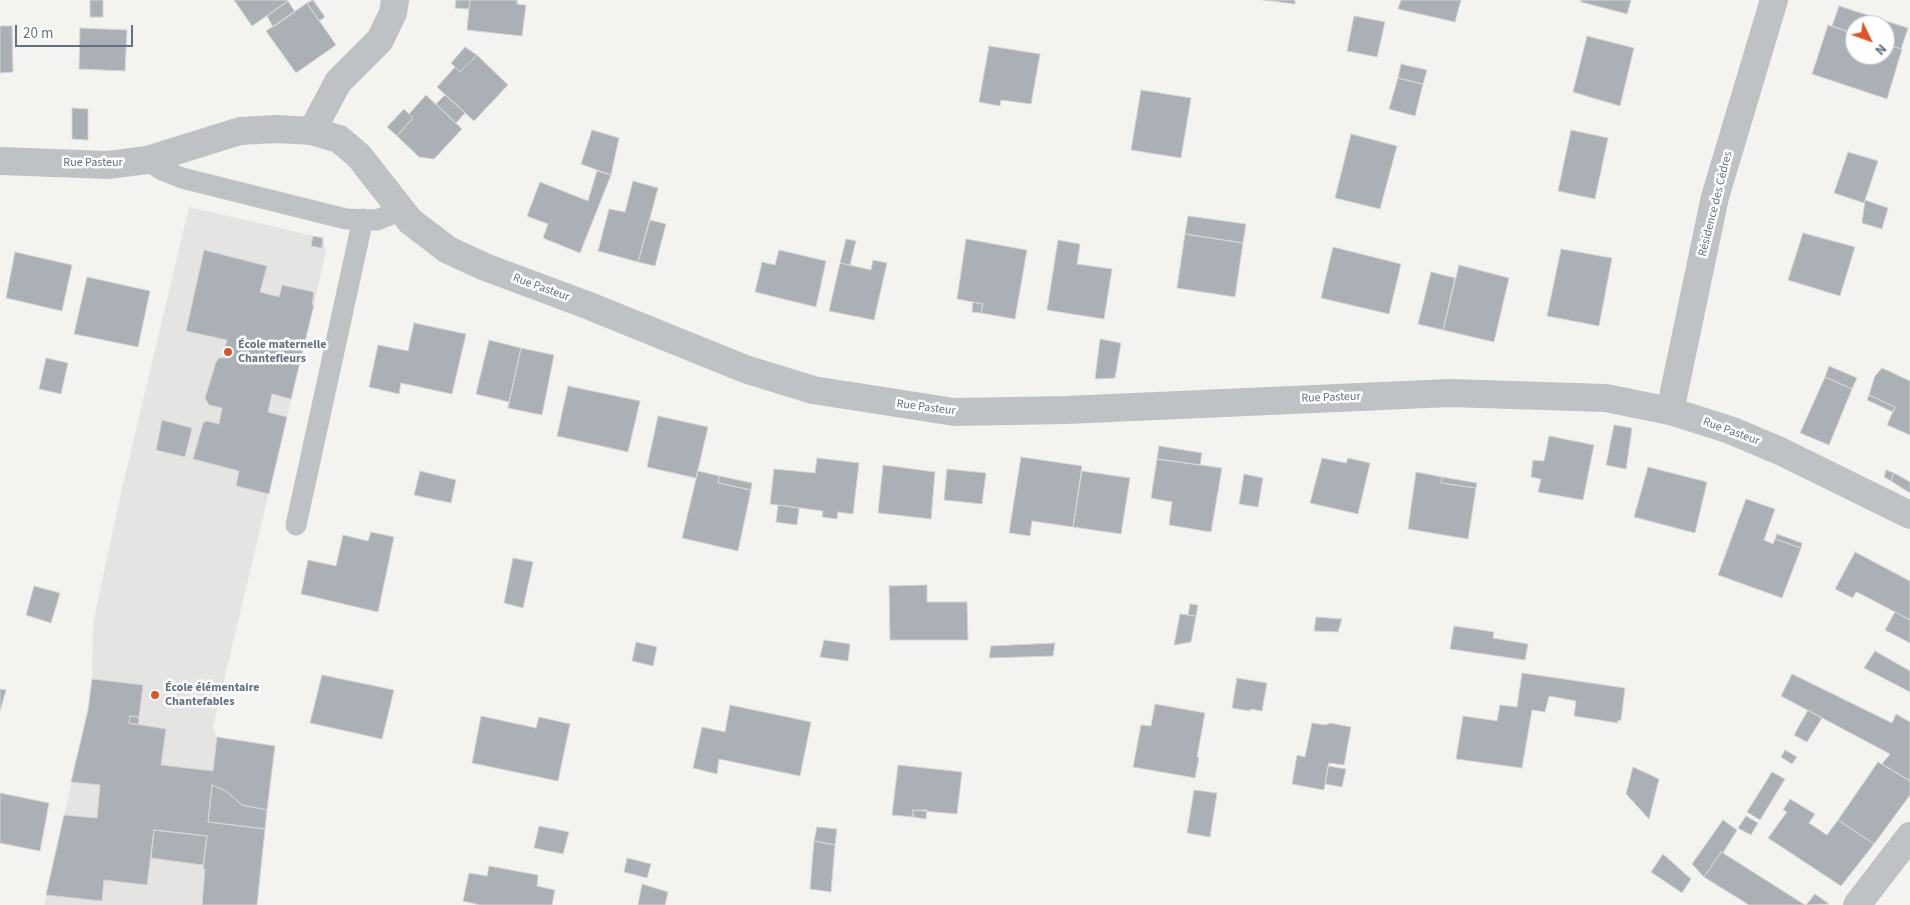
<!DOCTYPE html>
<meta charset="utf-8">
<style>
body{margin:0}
#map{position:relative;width:1910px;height:905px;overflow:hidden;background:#f3f4ef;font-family:"Source Sans 3",sans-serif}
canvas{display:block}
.north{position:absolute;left:1845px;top:15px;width:50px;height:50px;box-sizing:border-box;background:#fff;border:1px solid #c1c7cc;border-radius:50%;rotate:132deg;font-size:14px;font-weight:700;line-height:20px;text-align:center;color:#637280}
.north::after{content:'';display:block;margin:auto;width:18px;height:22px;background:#de5425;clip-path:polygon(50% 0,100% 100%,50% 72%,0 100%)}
.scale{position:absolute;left:15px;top:25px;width:118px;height:22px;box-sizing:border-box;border:2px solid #637280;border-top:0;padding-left:6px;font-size:15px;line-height:18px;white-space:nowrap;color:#637280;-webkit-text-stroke:4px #fff;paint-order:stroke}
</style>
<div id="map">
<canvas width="1910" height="905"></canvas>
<div class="north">N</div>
<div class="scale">20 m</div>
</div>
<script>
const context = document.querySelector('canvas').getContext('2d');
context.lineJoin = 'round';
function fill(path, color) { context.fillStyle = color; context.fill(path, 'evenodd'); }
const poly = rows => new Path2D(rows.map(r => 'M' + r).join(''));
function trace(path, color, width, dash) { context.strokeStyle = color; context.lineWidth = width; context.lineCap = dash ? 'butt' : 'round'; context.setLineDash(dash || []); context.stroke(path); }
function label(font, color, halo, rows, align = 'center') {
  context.font = font + ' "Source Sans 3",sans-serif'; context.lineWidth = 5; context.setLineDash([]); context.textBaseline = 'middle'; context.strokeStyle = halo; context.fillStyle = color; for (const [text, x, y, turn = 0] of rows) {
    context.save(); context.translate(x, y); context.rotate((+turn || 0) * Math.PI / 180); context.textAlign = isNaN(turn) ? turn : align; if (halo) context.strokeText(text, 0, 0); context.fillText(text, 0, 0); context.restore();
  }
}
const built = poly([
 [189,207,323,238,326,250,314,305,213,726,217,737,267,810,257,905,44,905,88,710,92,679,93,623,121,493]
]);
const building = poly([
 [90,0,103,0,103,17,90,17,90,0],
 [234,0,287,0,288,1,252,26,234,0],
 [313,0,325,17,319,21,307,3,313,0],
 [456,0,470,0,469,9,455,8,456,0],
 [470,0,517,0,517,4,526,5,522,36,467,30,470,0],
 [1263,0,1295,0,1295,4,1263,0],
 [1401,0,1461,0,1455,22,1398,9,1401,0],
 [1581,0,1631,0,1627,14,1581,2,1581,0],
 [288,1,295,12,273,27,267,16,288,1],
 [307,3,336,45,296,73,266,31,307,3],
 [1839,6,1908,28,1901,49,1885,44,1885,25,1855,25,1855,34,1832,26,1839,6],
 [1354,16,1385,22,1377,57,1347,51,1354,16],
 [1828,25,1855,34,1855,55,1885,55,1885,44,1902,49,1887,99,1812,74,1828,25],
 [0,26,12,26,13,72,0,73,0,26],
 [80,28,127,30,125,71,79,69,80,28],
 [1587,36,1634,48,1620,106,1573,92,1587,36],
 [989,46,1040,54,1031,104,1001,100,1000,106,979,102,989,46],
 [465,47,477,55,460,72,451,63,465,47],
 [477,55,508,85,474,121,437,87,455,67,460,72,477,55],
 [1401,64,1427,70,1423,84,1398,78,1401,64],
 [1398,78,1423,84,1415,116,1389,109,1398,78],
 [1141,90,1191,98,1181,158,1131,150,1141,90],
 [426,95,462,129,434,159,419,157,397,136,413,118,409,114,426,95],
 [445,95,465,113,456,123,436,104,445,95],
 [72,108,88,109,88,140,72,139,72,108],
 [404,109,413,118,397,136,387,127,404,109],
 [592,130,619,138,611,175,581,164,592,130],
 [1571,130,1608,138,1595,199,1558,191,1571,130],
 [1351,134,1397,146,1380,209,1335,198,1351,134],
 [1848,152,1878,161,1864,203,1834,193,1848,152],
 [597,171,611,175,580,253,543,238,548,224,527,216,540,182,588,201,597,171],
 [633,181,658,188,638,262,598,251,609,209,625,212,633,181],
 [1865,200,1888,208,1882,229,1862,223,1865,200],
 [1188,216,1246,224,1243,243,1185,234,1188,216],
 [650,220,666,224,655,266,638,262,650,220],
 [1803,233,1855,247,1840,296,1788,280,1803,233],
 [1185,234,1243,243,1235,297,1177,288,1185,234],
 [313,236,323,238,322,248,311,246,313,236],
 [846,239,856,241,850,265,840,263,846,239],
 [966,239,1027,250,1015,319,981,313,983,304,957,299,966,239],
 [1058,240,1080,244,1077,264,1112,269,1104,319,1047,310,1058,240],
 [1333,247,1401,264,1389,314,1321,298,1333,247],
 [1561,249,1612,258,1599,326,1547,316,1561,249],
 [204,250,267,266,260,292,279,297,282,285,314,292,312,305,314,305,291,399,272,394,268,412,287,417,269,494,236,486,239,471,193,459,203,423,207,421,219,424,222,408,209,405,205,398,216,362,219,358,229,358,230,353,224,351,227,340,186,331,204,250],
 [779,250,826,261,816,307,755,292,762,262,775,265,779,250],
 [15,252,72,265,62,311,6,298,15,252],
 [873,260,887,263,874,320,829,311,840,263,871,270,873,260],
 [1459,265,1509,278,1494,342,1443,330,1459,265],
 [1431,272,1455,278,1443,330,1418,324,1431,272],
 [87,277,150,291,138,347,74,334,87,277],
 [973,302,983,304,981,313,972,312,973,302],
 [414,323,466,334,452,394,401,383,399,394,369,387,378,345,408,351,414,323],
 [1100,339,1121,343,1115,378,1095,379,1100,339],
 [489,340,521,348,509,402,476,394,489,340],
 [521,348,554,355,542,415,508,408,521,348],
 [46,358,68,363,61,394,39,389,46,358],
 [1829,366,1857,378,1852,389,1825,377,1829,366],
 [1882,368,1910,381,1910,435,1887,425,1895,407,1869,395,1875,376,1882,368],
 [1825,377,1852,389,1829,445,1800,433,1825,377],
 [568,386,640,401,628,452,557,436,568,386],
 [1869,395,1895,407,1893,412,1867,400,1869,395],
 [658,416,708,427,696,478,647,467,658,416],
 [162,420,192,428,185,457,156,450,162,420],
 [1614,425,1632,428,1626,469,1606,465,1614,425],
 [1549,436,1594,445,1583,500,1538,492,1541,479,1531,477,1533,460,1544,461,1549,436],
 [1159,446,1202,453,1200,465,1157,459,1159,446],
 [1021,457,1082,466,1073,527,1032,521,1030,536,1009,533,1021,457],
 [817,458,859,463,853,514,838,512,837,519,822,517,823,511,770,504,774,469,815,473,817,458],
 [1322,458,1346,463,1348,458,1370,463,1358,514,1310,503,1322,458],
 [1157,459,1222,468,1211,532,1169,525,1172,502,1151,498,1157,459],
 [883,465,935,472,931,519,878,513,883,465],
 [1648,467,1707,482,1695,533,1634,517,1648,467],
 [947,469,986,473,982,504,944,500,947,469],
 [1886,470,1894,473,1891,481,1884,477,1886,470],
 [420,471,456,480,451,503,414,495,420,471],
 [698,471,719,476,718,483,751,490,738,551,682,538,698,471],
 [1082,471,1130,478,1121,534,1073,527,1082,471],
 [1416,472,1442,477,1441,483,1476,488,1468,539,1408,529,1416,472],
 [1894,473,1910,482,1910,493,1891,481,1894,473],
 [1244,474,1263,478,1258,507,1239,504,1244,474],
 [719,476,752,483,751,490,718,483,719,476],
 [1442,477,1477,483,1476,488,1441,483,1442,477],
 [1746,499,1775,509,1764,540,1773,544,1775,539,1801,548,1782,598,1718,575,1746,499],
 [778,505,799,508,797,525,776,522,778,505],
 [371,532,394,537,378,612,301,594,308,560,336,566,343,535,368,541,371,532],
 [1777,534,1802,543,1801,548,1775,539,1777,534],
 [1855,552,1910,581,1910,620,1861,594,1856,592,1853,598,1835,589,1855,552],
 [513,558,533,562,523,608,504,603,513,558],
 [927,585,927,602,967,602,968,640,890,640,889,586,927,585],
 [34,586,60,593,51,623,26,615,34,586],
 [1190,604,1198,605,1196,616,1188,615,1190,604],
 [1895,612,1910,620,1910,643,1885,630,1895,612],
 [1180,614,1196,616,1191,642,1174,645,1180,614],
 [1316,617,1342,619,1338,632,1314,631,1316,617],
 [1454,626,1494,632,1493,638,1528,644,1525,660,1450,649,1454,626],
 [824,640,850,644,848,661,820,657,824,640],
 [636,642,657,647,653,666,632,661,636,642],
 [1055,643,1053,656,989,658,991,646,1055,643],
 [1875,651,1910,671,1910,692,1864,668,1875,651],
 [1522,673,1625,688,1621,720,1617,721,1618,723,1574,716,1576,701,1549,696,1545,712,1532,710,1522,768,1456,759,1463,716,1497,721,1500,705,1517,707,1522,673],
 [1792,674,1892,723,1896,714,1910,722,1910,781,1882,764,1890,754,1781,696,1792,674],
 [322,675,394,690,382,739,310,723,322,675],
 [1237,678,1267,683,1262,711,1250,709,1250,711,1232,708,1237,678],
 [92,679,143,685,139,717,130,716,129,723,166,729,161,765,213,771,217,737,275,746,267,810,242,805,226,791,212,785,208,822,265,829,257,905,202,905,205,869,203,869,207,836,154,830,147,885,104,880,102,901,46,895,64,815,97,818,100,785,71,782,88,710,92,679],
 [0,689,6,690,0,711,0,689],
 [1155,704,1205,713,1197,757,1199,757,1195,778,1133,767,1141,725,1151,726,1155,704],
 [730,705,811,722,800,776,719,759,717,774,693,768,702,727,725,732,730,705],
 [1808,710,1822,718,1807,742,1794,735,1808,710],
 [130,716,139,717,138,725,129,723,130,716],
 [481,716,536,728,539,717,570,724,558,781,472,763,481,716],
 [1312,723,1326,725,1330,723,1351,727,1344,765,1329,763,1324,790,1292,784,1297,755,1305,757,1312,723],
 [1785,750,1797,757,1792,764,1781,757,1785,750],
 [1878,762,1910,781,1910,795,1874,844,1838,820,1878,762],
 [898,765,962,772,957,814,913,810,913,817,892,815,898,765],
 [1328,766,1346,769,1342,787,1325,784,1328,766],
 [1633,767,1659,779,1649,819,1626,794,1633,767],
 [1772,772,1785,779,1760,820,1747,812,1772,772],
 [212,785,226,791,242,805,267,810,265,829,208,822,212,785],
 [1194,790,1217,793,1210,837,1187,833,1194,790],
 [0,793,49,803,40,851,0,843,0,793],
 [1790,799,1815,814,1809,823,1827,835,1838,820,1874,844,1841,886,1768,838,1787,812,1783,810,1790,799],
 [913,810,927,810,926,819,913,817,913,810],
 [1746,816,1758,823,1751,835,1738,828,1746,816],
 [1723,820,1737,830,1723,853,1721,852,1704,877,1692,864,1723,820],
 [539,826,569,832,563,854,534,848,539,826],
 [817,827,837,829,835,845,814,841,817,827],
 [154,830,207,836,203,865,151,858,154,830],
 [814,841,835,845,831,892,810,889,814,841],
 [1721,852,1723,853,1805,905,1749,905,1704,877,1721,852],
 [1663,854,1691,879,1682,893,1651,872,1663,854],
 [627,858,651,864,647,878,624,872,627,858],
 [489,866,538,875,537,886,555,890,552,905,480,905,463,901,469,873,487,876,489,866],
 [642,884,668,892,665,905,638,905,642,884],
 [1815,894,1829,904,1806,905,1815,894]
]);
const service = poly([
 [147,160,162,170,182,178,346,219,377,220,401,210],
 [296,525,363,219]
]);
const minor = poly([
 [312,131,338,82,380,40,393,13,395,0],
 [0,161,108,165,147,160,240,131,277,129,312,131,339,139,359,156,410,221,448,250,485,267,587,305,745,369,813,390,954,412,1066,410,1450,393,1606,398,1670,411,1730,430,1780,451,1910,515],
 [1670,411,1715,197,1774,0],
 [1857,905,1910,836]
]);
const markers = [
 [228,352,5,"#de5425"],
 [155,695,5,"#de5425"]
];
const streetNames = [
 ["Rue Pasteur",93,163],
 ["Résidence des Cèdres",1716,204,-76],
 ["Rue Pasteur",541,288,20],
 ["Rue Pasteur",1331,398,-2],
 ["Rue Pasteur",926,408,7],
 ["Rue Pasteur",1731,432,20]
];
const poiNames = [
 ["École maternelle",238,345],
 ["Chantefleurs",238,359],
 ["École élémentaire",165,688],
 ["Chantefables",165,702]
];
fill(built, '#e4e5e3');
fill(building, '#aab0b5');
trace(building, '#d5d5d2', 1);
trace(service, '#bec2c5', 21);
trace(minor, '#bec2c5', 28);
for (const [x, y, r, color] of markers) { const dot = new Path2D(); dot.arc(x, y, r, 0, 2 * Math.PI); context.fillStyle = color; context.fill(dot); trace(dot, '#fff', 2); }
label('12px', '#637280', '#fff', streetNames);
label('bold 12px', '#637280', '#fff', poiNames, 'left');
</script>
